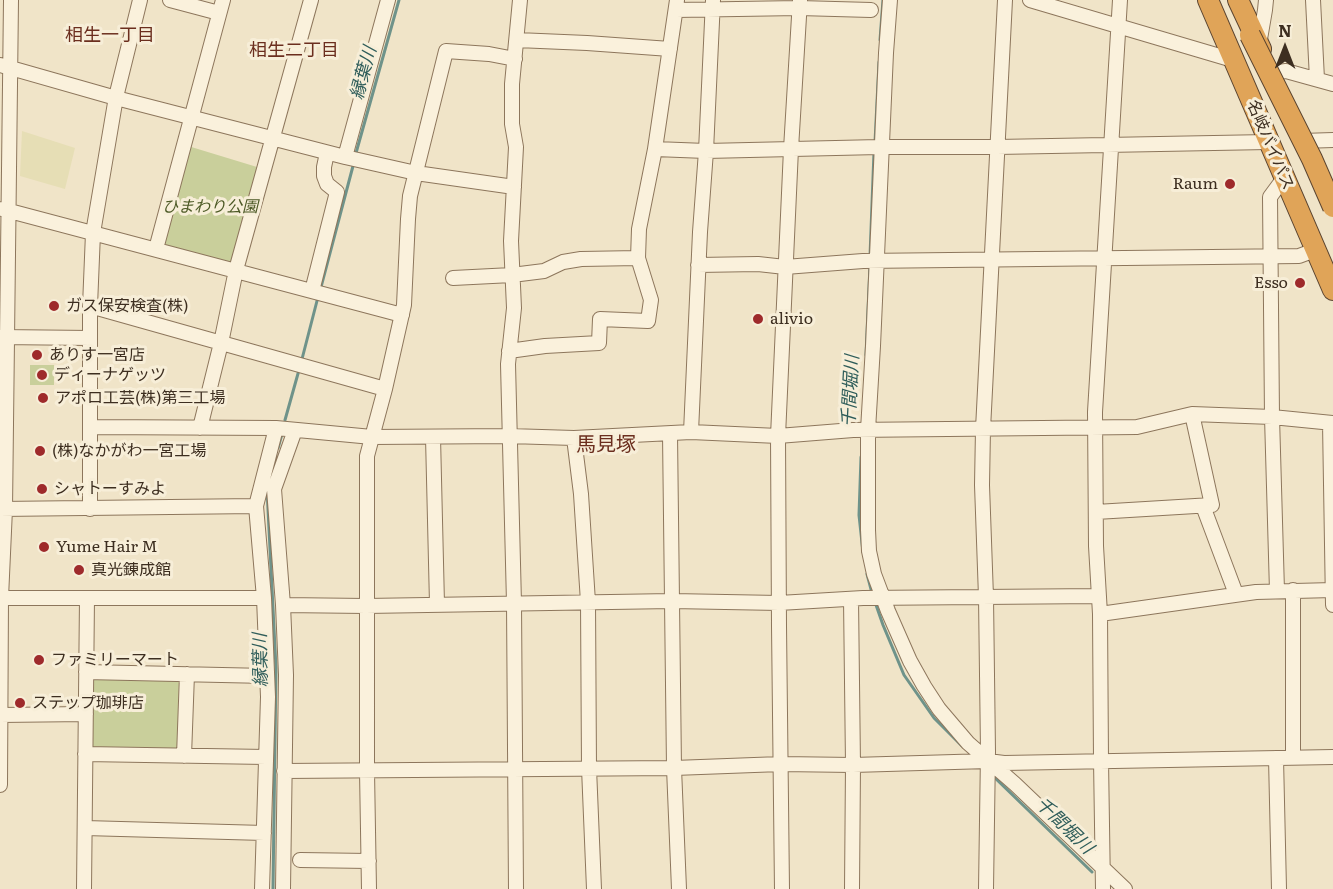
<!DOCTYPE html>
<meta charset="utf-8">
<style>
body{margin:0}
#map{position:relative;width:1333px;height:889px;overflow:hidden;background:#f0e4c8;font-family:Literata,serif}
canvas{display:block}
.north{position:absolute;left:1255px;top:18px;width:60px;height:60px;-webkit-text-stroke:4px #f7eed8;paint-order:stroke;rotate:0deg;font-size:16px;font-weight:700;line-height:24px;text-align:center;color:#3d2e20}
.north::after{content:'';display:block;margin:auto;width:21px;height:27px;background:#3d2e20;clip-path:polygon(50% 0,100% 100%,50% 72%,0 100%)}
</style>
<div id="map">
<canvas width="1333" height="889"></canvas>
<div class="north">N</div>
</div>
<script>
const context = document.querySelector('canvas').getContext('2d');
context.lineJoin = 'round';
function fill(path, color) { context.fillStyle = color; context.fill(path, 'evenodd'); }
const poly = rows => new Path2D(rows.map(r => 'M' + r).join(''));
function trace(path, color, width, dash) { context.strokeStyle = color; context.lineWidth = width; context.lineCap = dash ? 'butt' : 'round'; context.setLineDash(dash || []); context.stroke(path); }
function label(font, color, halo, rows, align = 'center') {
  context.font = font + ' Literata,"Noto Sans JP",serif'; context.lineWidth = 6; context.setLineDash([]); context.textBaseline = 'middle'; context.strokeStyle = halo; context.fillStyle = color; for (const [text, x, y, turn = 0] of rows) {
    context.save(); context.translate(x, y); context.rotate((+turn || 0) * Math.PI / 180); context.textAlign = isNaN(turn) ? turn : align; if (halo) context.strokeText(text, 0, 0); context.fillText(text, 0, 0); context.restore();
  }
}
const farmland = poly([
 [22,131,75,148,65,189,20,176]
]);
const green = poly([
 [188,146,257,167,231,264,163,246],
 [30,365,54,365,54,385,30,385],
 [92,677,179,679,178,751,92,749]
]);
const stream = poly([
 [880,40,883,0],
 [875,142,879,62],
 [356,153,399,0],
 [870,256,874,152],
 [321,287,353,166],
 [866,355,870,265],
 [302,359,318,297],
 [285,420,299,370],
 [278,448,282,434],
 [861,457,859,515,863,552],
 [267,489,276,668,273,889],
 [867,574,872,593],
 [875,602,883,625,904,675,934,718,962,746],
 [993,776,1092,872]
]);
const minor = poly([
 [170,0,219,13],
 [677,0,655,149,706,151,879,147,997,147,1268,142],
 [890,0,886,53,873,346,868,430,868,530,869,551,874,574,888,611,910,661,924,686,939,709,968,743,1015,784,1125,889],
 [1030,0,1233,60],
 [1313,0,1317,79],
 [676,10,799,8,871,10],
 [517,40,587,43,670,49],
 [1259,45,1265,10,1266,0],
 [0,65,116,98,345,157,388,0],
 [1271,73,1286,71,1333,84],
 [1302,141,1333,140],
 [345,157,416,173,514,187],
 [2,209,402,315],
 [156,249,223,0],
 [698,265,758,264,785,267,863,261,1299,256,1315,250],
 [453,278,512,275,544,271,563,262,581,259,638,258],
 [312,291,337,192,327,184,324,176,324,167,327,153],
 [90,306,385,389],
 [0,337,90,338],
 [509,351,545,346,599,343,600,319,648,321,651,300,638,258,639,229,655,149],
 [1330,423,1333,605],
 [90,427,276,428,372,437,509,436,574,438,691,432,778,436,853,430,1137,427,1192,414],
 [200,428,221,343,236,270,311,0],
 [691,432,700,232,706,151,713,0],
 [670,434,674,768,679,889],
 [433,437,437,604],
 [574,438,581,494,588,602,589,768,594,889],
 [1203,506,1236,594],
 [0,509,256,506],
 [90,509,90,306,93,233,116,97,140,0],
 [1096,512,1212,505,1192,414,1272,417,1333,423],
 [1293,590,1293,757],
 [1277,591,1272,417,1270,197,1284,178],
 [1,598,264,598],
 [851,599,853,765,852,889],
 [283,605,366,606,672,601,779,603,863,598,1099,596],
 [1100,614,1256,592,1333,590],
 [86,672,267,676],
 [0,715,86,714],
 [85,754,266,757],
 [184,756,187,674],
 [1276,758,1279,889],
 [284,771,674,768,781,764,853,765,988,761,1004,763,1333,757],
 [0,785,1,598,5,509,11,0],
 [85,828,264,833],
 [300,860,369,861],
 [84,889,87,598],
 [262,889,268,697,264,598,256,506,276,428],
 [283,889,286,675,283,605,274,489,295,430],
 [369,889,367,771,367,456,385,389,404,305,408,219,410,196,446,51,489,54,515,59],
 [516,889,514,603,508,364,514,308,511,241,516,147,512,124,512,84,520,0],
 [782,889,779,626,778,436,791,149,800,0],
 [986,889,988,752,986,597,982,485,983,429,1005,0],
 [1103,889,1101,760,1100,614,1096,546,1095,412,1120,0]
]);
const highway = poly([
 [1208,0,1333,290],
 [1238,0,1261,49]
]);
const highwayBridge = poly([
 [1250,35,1312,159,1333,207]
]);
const markers = [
 [1230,184,6,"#9e2a2b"],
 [1300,283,6,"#9e2a2b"],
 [54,306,6,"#9e2a2b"],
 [758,319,6,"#9e2a2b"],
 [37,355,6,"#9e2a2b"],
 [42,375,6,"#9e2a2b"],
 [43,398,6,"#9e2a2b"],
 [40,451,6,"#9e2a2b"],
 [42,489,6,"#9e2a2b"],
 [44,547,6,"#9e2a2b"],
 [79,570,6,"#9e2a2b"],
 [39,660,6,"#9e2a2b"],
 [20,703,6,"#9e2a2b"]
];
const streetNames = [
 ["名岐バイパス",1270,145,67]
];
const poiNames = [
 ["Raum",1218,184,"right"],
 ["Esso",1288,283,"right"],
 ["ガス保安検査(株)",66,306],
 ["alivio",770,319],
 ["ありす一宮店",49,355],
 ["ディーナゲッツ",54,375],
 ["アポロ工芸(株)第三工場",55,398],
 ["(株)なかがわ一宮工場",52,451],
 ["シャトーすみよ",54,489],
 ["Yume Hair M",56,547],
 ["真光錬成館",91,570],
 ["ファミリーマート",51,660],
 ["ステップ珈琲店",32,703]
];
const parkNames = [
 ["ひまわり公園",210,207]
];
const neighbourhoodNames = [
 ["相生一丁目",110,36],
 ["相生二丁目",294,51]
];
const waterNames = [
 ["縁葉川",364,73,-75],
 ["千間堀川",851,391,-87],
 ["縁葉川",261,660,-91],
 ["千間堀川",1064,826,44]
];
const quarterNames = [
 ["馬見塚",606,445]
];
fill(farmland, '#e6deb5');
fill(green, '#c9cf9b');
trace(stream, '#6f938a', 3);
trace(minor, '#8d765c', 16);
trace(highway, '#5b4430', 22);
trace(minor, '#faf1dc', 14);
trace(highway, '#e0a458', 20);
trace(highwayBridge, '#5b4430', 22, []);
trace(highwayBridge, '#e0a458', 20);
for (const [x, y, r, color] of markers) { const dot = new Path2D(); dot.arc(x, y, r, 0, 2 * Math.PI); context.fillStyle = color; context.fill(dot); trace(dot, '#f7eed8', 2); }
label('16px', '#3d2e20', '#f7eed8', streetNames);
label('16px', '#3d2e20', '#f7eed8', poiNames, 'left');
label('italic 16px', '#4d5a26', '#f7eed8', parkNames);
label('18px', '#6b2e1e', '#f7eed8', neighbourhoodNames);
label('italic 18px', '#2f5d5a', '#f7eed8', waterNames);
label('20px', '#6b2e1e', '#f7eed8', quarterNames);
</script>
